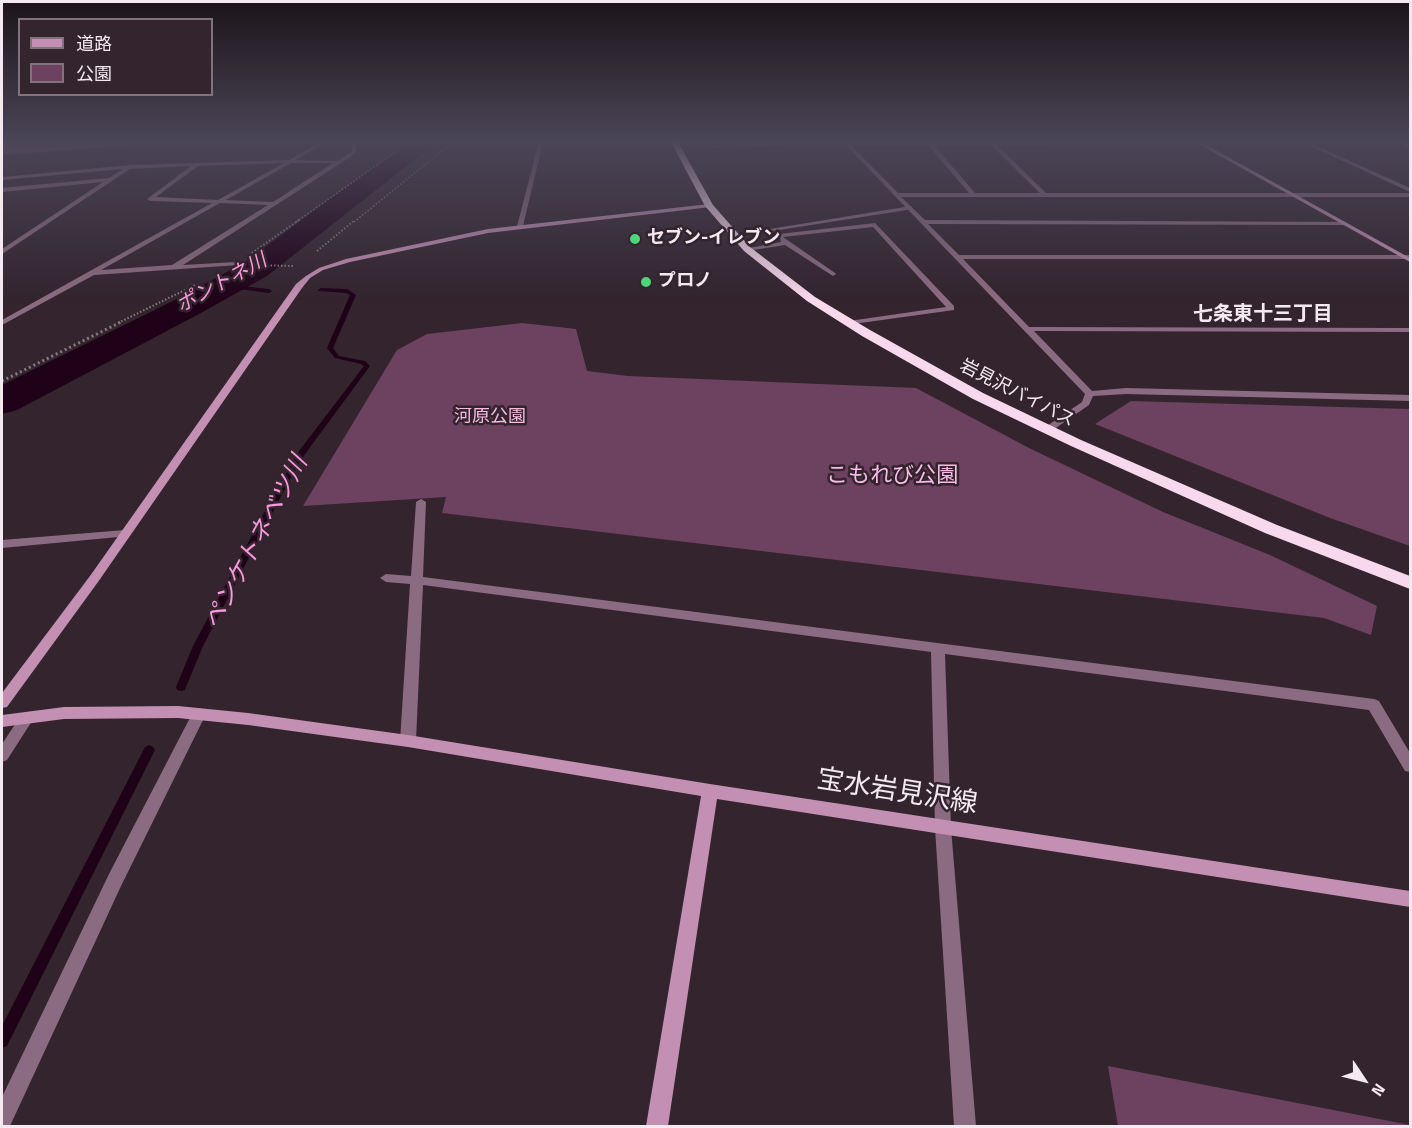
<!DOCTYPE html>
<meta charset="utf-8">
<style>
body{margin:0}
#map{position:relative;width:1412px;height:1128px;overflow:hidden;background:#33242e;font-family:"Titillium Web","Noto Sans JP",sans-serif}
canvas{display:block}
.frame{position:absolute;inset:0;border:3px solid #f4e9f0;pointer-events:none}
.legend{position:absolute;left:18px;top:18px;width:195px;height:78px;box-sizing:border-box;background:#33242e;border:2px solid #80737c;margin:0;padding:8px 10px;list-style:none;font-size:18px;color:#f4e9f0}
.legend li{display:flex;align-items:center;gap:12px;height:30px}
.legend b{width:30px;border:2px solid #80737c}
.north{position:absolute;left:1334px;top:1050px;width:60px;height:60px;-webkit-text-stroke:4px #33242e;paint-order:stroke;rotate:125deg;font-size:16px;font-weight:700;line-height:24px;text-align:center;color:#f4e9f0}
.north::after{content:'';display:block;margin:auto;width:21px;height:27px;background:#f4e9f0;clip-path:polygon(50% 0,100% 100%,50% 72%,0 100%)}
</style>
<div id="map">
<canvas width="1412" height="1128"></canvas>
<div class="frame"></div>
<ul class="legend">
<li><b style="height:8px;background:#c38fb3"></b>道路</li>
<li><b style="height:16px;background:#6d4160"></b>公園</li>
</ul>
<div class="north">N</div>
</div>
<script>
const context = document.querySelector('canvas').getContext('2d');
context.lineJoin = 'round';
function fill(path, color) { context.fillStyle = color; context.fill(path, 'evenodd'); }
const poly = rows => new Path2D(rows.map(r => 'M' + r).join(''));
function trace(path, color, width, dash) { context.strokeStyle = color; context.lineWidth = width; context.lineCap = dash ? 'butt' : 'round'; context.setLineDash(dash || []); context.stroke(path); }
function label(font, color, halo, rows, align = 'center') {
  context.font = font + ' "Titillium Web","Noto Sans JP",sans-serif'; context.lineWidth = 5; context.setLineDash([]); context.textBaseline = 'middle'; context.strokeStyle = halo; context.fillStyle = color; for (const [text, x, y, turn = 0] of rows) {
    context.save(); context.translate(x, y); context.rotate((+turn || 0) * Math.PI / 180); context.textAlign = isNaN(turn) ? turn : align; if (halo) context.strokeText(text, 0, 0); context.fillText(text, 0, 0); context.restore();
  }
}
const green = poly([
 [522,323,576,329,587,371,628,376,916,388,1029,448,1163,512,1270,555,1377,606,1371,635,1324,618,442,513,446,497,303,506,397,350,427,334],
 [1131,401,1410,409,1410,546,1330,518,1095,424],
 [1108,1066,1410,1125,1410,1126,1118,1126]
]);
const forest = poly([
 [2,142,179,142,2,155]
]);
const stream = poly([
 [225,284,269,289,272,291,269,293,223,287,223,285,225,284],
 [321,288,347,289,356,295,333,348,339,356,365,361,370,366,305,454,289,481,203,646,186,687,185,690,181,691,177,690,176,687,193,646,281,481,299,451,364,366,361,364,335,358,327,348,350,295,346,293,319,291,318,290,321,288],
 [149,745,153,747,155,750,7,1046,2,1048,2,1026,145,747,149,745]
]);
const river = poly([
 [411,142,437,142,267,276,199,314,17,410,2,414,2,385,175,300,245,262,358,178,411,142]
]);
const pathFar2 = poly([
 [296,222,410,142],
 [354,222,453,142]
]);
const pathFar1 = poly([
 [317,251,355,220],
 [249,255,299,220],
 [253,265,293,266],
 [118,323,195,285]
]);
const path = poly([
 [2,381,121,322]
]);
const lane = poly([
 [911,206,913,209,773,231,770,229,911,206],
 [875,223,954,306,954,310,846,325,845,323,849,321,946,307,873,227,783,237,835,273,836,274,833,276,785,245,747,251,744,249,781,242,780,238,776,236,779,234,875,223],
 [125,530,129,532,131,534,129,536,2,548,2,540,125,530]
]);
const street = poly([
 [320,142,326,142,296,160,338,161,352,151,352,144,362,142,356,146,356,152,349,158,183,265,236,262,238,263,238,265,94,275,2,325,2,320,212,203,150,201,147,199,191,166,130,169,2,254,2,249,103,182,2,192,2,188,109,178,123,169,2,180,2,177,130,165,289,160,320,142],
 [284,163,218,200,156,197,198,166,284,163],
 [291,163,333,163,273,202,226,200,291,163],
 [220,203,268,205,172,265,101,270,220,203],
 [539,142,543,142,523,226,520,228,517,226,539,142],
 [802,142,1200,142,1198,144,997,145,1046,193,1410,193,1410,197,901,197,925,220,1345,222,1343,225,928,224,959,255,1410,255,1410,259,963,259,1029,327,1410,328,1410,332,1034,331,1092,391,1126,388,1410,395,1410,401,1126,394,1093,396,1089,405,1050,432,1044,432,1044,428,1082,402,1085,394,844,143,676,148,802,142],
 [851,145,928,145,969,193,898,193,851,145],
 [934,145,991,145,1040,193,975,193,934,145],
 [1302,142,1308,142,1410,188,1410,192,1302,142],
 [1396,142,1410,145,1410,148,1408,148,1396,142],
 [421,499,426,502,423,577,1374,699,1379,701,1410,753,1410,772,1405,771,1369,710,945,654,951,828,976,1126,954,1126,935,828,931,652,423,585,416,741,413,745,408,747,403,745,400,741,410,584,386,582,380,578,386,574,411,576,416,502,421,499],
 [199,708,204,710,206,714,121,886,10,1126,2,1126,2,1097,109,874,194,710,199,708],
 [27,712,32,714,34,718,7,760,2,762,2,744,22,714,27,712]
]);
const secondary = poly([
 [1195,142,1201,142,1410,258,1410,262,1195,142],
 [709,204,711,207,488,233,350,262,323,270,310,278,302,288,98,582,7,707,2,708,2,693,90,576,296,284,306,276,319,268,346,259,488,229,709,204],
 [178,706,248,713,408,735,710,784,1410,891,1410,907,717,799,668,1126,646,1126,701,796,408,747,248,725,178,718,64,719,2,727,2,715,64,707,178,706]
]);
const highway = poly([
 [671,142,678,142,713,205,750,247,815,297,870,330,983,393,1081,440,1277,525,1410,576,1410,589,1265,533,1071,446,973,399,862,336,807,301,744,251,705,206,671,142]
]);
const markers = [
 [635,239,6,"#4cd676"],
 [646,282,6,"#4cd676"]
];
const farPoinames = [
 ["セブン-イレブン",647,239],
 ["プロノ",658,282]
];
const farStreetnames = [
 ["岩見沢バイパス",1017,394,27]
];
const farParknames = [
 ["河原公園",490,418]
];
const farWaternames = [
 ["ポントネ川",222,284,-29]
];
const farNeighbourhoodnames = [
 ["七条東十三丁目",1263,315]
];
const parkNames = [
 ["こもれび公園",892,477]
];
const waterNames = [
 ["ペンケトネベツ川",257,543,-62]
];
const nearStreetnames = [
 ["宝水岩見沢線",897,793,9]
];
fill(green, '#6d4160');
fill(forest, '#894476');
fill(stream, '#1f0118');
fill(river, '#1f0118');
trace(pathFar2, '#867981', 1.5, [1.5, 2]);
trace(pathFar1, '#867981', 2, [1.5, 2]);
trace(path, '#867981', 3, [2, 3]);
fill(lane, '#8b6b81');
fill(street, '#8b6b81');
fill(secondary, '#c38fb3');
fill(highway, '#f8d8ed');
const sky = context.createLinearGradient(0, 0, 0, 300);
sky.addColorStop(0, '#1c1419');
sky.addColorStop(0.47, '#4a4557');
sky.addColorStop(1, '#4a455700');
context.fillStyle = sky;
context.fillRect(0, 0, 1412, 300);
for (const [x, y, r, color] of markers) { const dot = new Path2D(); dot.arc(x, y, r, 0, 2 * Math.PI); context.fillStyle = color; context.fill(dot); trace(dot, '#33242e', 2); }
label('bold 18px', '#f4e9f0', '#33242e', farPoinames, 'left');
label('18px', '#f4e9f0', '#33242e', farStreetnames);
label('18px', '#f7bbe5', '#33242e', farParknames);
label('italic 20px', '#fa98de', '#33242e', farWaternames);
label('bold 20px', '#f4e9f0', '#33242e', farNeighbourhoodnames);
label('22px', '#f7bbe5', '#33242e', parkNames);
label('italic 24px', '#fa98de', '#33242e', waterNames);
label('27px', '#f4e9f0', '#33242e', nearStreetnames);
</script>
